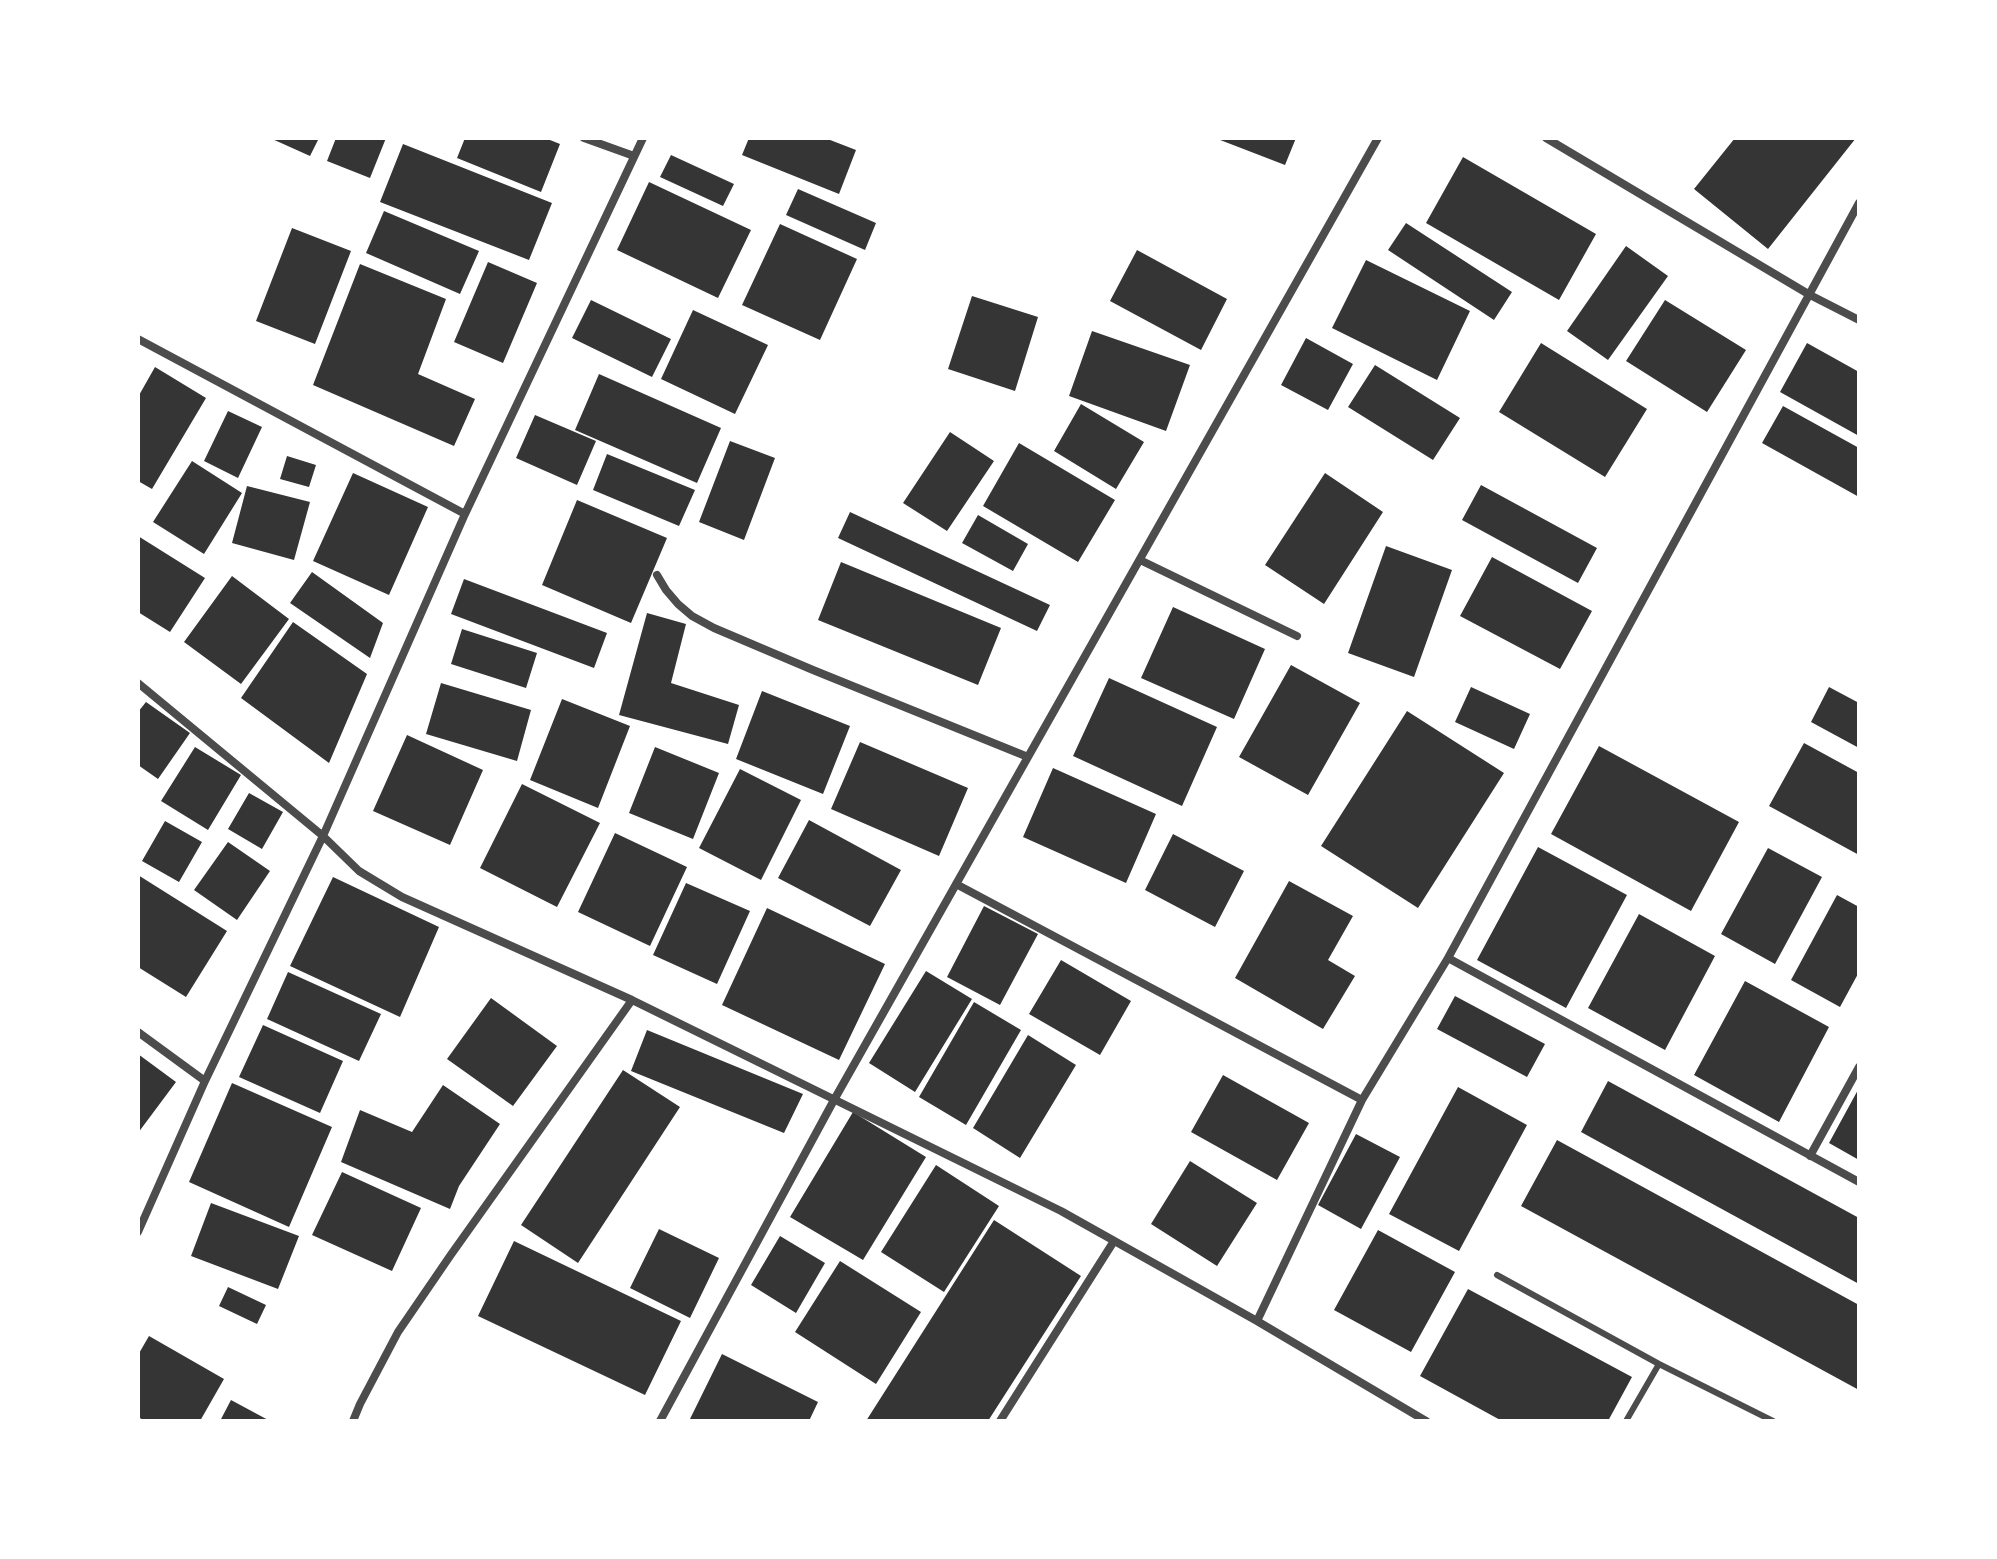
<!DOCTYPE html>
<style>
body{margin:0}
#map{position:relative;width:1997px;height:1559px;overflow:hidden;background:#fff;font-family:Figtree,sans-serif}
canvas{display:block}
.frame{position:absolute;inset:0;border:140px solid #fff;pointer-events:none}
</style>
<div id="map">
<canvas width="1997" height="1559"></canvas>
<div class="frame"></div>
</div>
<script>
const context = document.querySelector('canvas').getContext('2d');
context.lineJoin = 'round';
function fill(path, color) { context.fillStyle = color; context.fill(path, 'evenodd'); }
const poly = rows => new Path2D(rows.map(r => 'M' + r).join(''));
function trace(path, color, width, dash) { context.strokeStyle = color; context.lineWidth = width; context.lineCap = dash ? 'butt' : 'round'; context.setLineDash(dash || []); context.stroke(path); }
const building = poly([
 [270,138,319,138,310,156],
 [336,138,386,138,370,178,327,161],
 [465,138,545,138,560,144,541,192,457,158],
 [749,138,825,138,856,150,839,194,742,155],
 [1215,138,1296,138,1285,165],
 [1735,138,1856,138,1768,249,1694,189],
 [403,144,552,203,529,260,380,202],
 [671,155,734,184,723,206,660,177],
 [1463,157,1596,234,1559,300,1426,223],
 [649,182,751,230,718,298,617,250],
 [798,189,876,223,865,250,786,215],
 [384,211,479,251,460,294,366,253],
 [1406,223,1512,292,1494,320,1388,250],
 [780,224,857,259,820,340,742,305],
 [292,228,351,251,315,344,256,321],
 [1626,246,1668,276,1608,360,1567,331],
 [1137,250,1227,299,1201,350,1110,301],
 [1366,260,1470,311,1437,380,1332,328],
 [488,262,537,283,503,363,454,342],
 [360,264,446,299,418,374,475,399,454,446,313,385],
 [972,296,1038,317,1015,391,948,369],
 [591,300,671,339,652,377,572,338],
 [1665,300,1746,350,1707,412,1626,361],
 [693,310,768,345,735,414,661,379],
 [1092,331,1190,365,1166,431,1069,396],
 [1306,338,1353,364,1328,410,1281,385],
 [1541,343,1647,409,1605,477,1499,412],
 [1807,343,1859,372,1859,436,1780,392],
 [1375,365,1460,418,1433,460,1348,407],
 [155,367,206,398,152,489,138,481,138,397],
 [599,374,721,428,697,483,575,430],
 [1081,404,1144,442,1116,489,1054,451],
 [1783,406,1859,448,1859,497,1762,443],
 [228,411,262,427,238,478,204,461],
 [535,415,596,441,577,485,516,458],
 [950,432,994,461,947,531,903,503],
 [730,441,775,458,744,540,699,522],
 [1019,443,1115,500,1078,562,983,506],
 [607,454,695,490,679,526,593,490],
 [287,456,316,465,309,487,280,479],
 [192,461,242,493,204,554,153,522],
 [353,473,428,507,389,595,313,561],
 [1325,473,1383,512,1324,604,1265,565],
 [1481,485,1597,548,1578,583,1462,520],
 [247,486,310,502,294,560,232,543],
 [577,500,667,538,631,623,542,585],
 [850,512,1050,605,1037,631,838,538],
 [978,515,1028,544,1013,571,962,543],
 [138,536,205,578,170,632,138,612],
 [1386,546,1452,570,1414,677,1348,653],
 [1492,557,1592,611,1560,669,1460,616],
 [841,562,1001,628,978,685,818,620],
 [312,572,383,623,370,658,290,603],
 [232,576,289,619,241,684,184,642],
 [464,579,607,633,594,668,451,614],
 [1173,607,1265,649,1234,719,1141,678],
 [647,613,686,624,671,683,739,705,728,744,619,715],
 [293,622,367,674,329,763,241,698],
 [462,629,537,653,526,688,451,664],
 [1291,665,1360,703,1308,795,1239,757],
 [1109,678,1217,727,1182,806,1073,756],
 [441,683,531,710,517,761,426,734],
 [1471,687,1530,714,1514,749,1455,722],
 [1829,687,1859,703,1859,748,1811,722],
 [762,691,850,726,823,794,736,759],
 [562,699,630,726,598,808,530,780],
 [146,702,190,733,158,779,138,765,138,712],
 [1407,711,1504,773,1418,908,1321,846],
 [407,735,483,770,450,845,373,811],
 [860,742,968,788,939,856,831,809],
 [1804,743,1859,773,1859,855,1769,806],
 [1599,746,1739,822,1691,911,1551,834],
 [195,747,241,775,208,830,161,801],
 [655,747,719,773,693,839,629,813],
 [1053,768,1156,814,1126,883,1023,837],
 [740,769,801,800,761,880,699,848],
 [522,784,600,823,557,907,480,868],
 [249,793,283,812,262,849,228,829],
 [809,820,901,870,870,926,778,878],
 [165,821,202,842,179,882,142,861],
 [615,833,687,867,650,946,578,912],
 [1173,834,1244,871,1215,927,1145,890],
 [228,842,270,871,237,920,194,890],
 [1538,847,1627,895,1566,1008,1477,960],
 [1768,848,1822,877,1775,964,1721,934],
 [138,875,227,931,186,997,138,967],
 [333,877,439,927,400,1017,290,966],
 [1289,881,1353,916,1328,960,1355,976,1323,1029,1235,978],
 [686,883,750,911,717,984,653,955],
 [1837,895,1859,907,1859,972,1840,1007,1791,980],
 [984,906,1038,934,1000,1005,947,977],
 [767,908,885,964,839,1060,722,1005],
 [1639,914,1715,956,1665,1050,1588,1008],
 [1061,960,1131,1001,1100,1055,1029,1014],
 [926,971,972,999,915,1092,869,1063],
 [288,972,381,1014,359,1061,267,1019],
 [1745,981,1829,1027,1779,1122,1694,1075],
 [1455,996,1545,1044,1527,1077,1437,1029],
 [491,998,557,1046,513,1106,447,1059],
 [974,1002,1021,1030,966,1125,919,1097],
 [263,1025,343,1061,320,1113,239,1077],
 [647,1030,803,1094,784,1133,631,1071],
 [1028,1035,1076,1065,1020,1158,973,1128],
 [138,1054,176,1082,138,1133],
 [623,1070,680,1107,578,1263,521,1225],
 [1223,1075,1309,1123,1277,1180,1191,1132],
 [1608,1081,1859,1218,1859,1284,1581,1132],
 [232,1083,332,1127,289,1227,189,1182],
 [443,1085,500,1124,459,1186,450,1209,341,1162,360,1110,412,1132],
 [1458,1087,1527,1125,1459,1251,1389,1214],
 [1859,1088,1859,1160,1829,1143],
 [853,1112,926,1157,863,1260,790,1217],
 [1356,1134,1400,1157,1361,1229,1318,1205],
 [1557,1140,1859,1305,1859,1390,1521,1206],
 [1190,1161,1257,1203,1217,1266,1151,1224],
 [936,1165,999,1206,944,1292,881,1252],
 [342,1172,421,1208,392,1271,312,1235],
 [211,1203,299,1236,278,1289,191,1256],
 [994,1220,1081,1276,988,1421,866,1421],
 [659,1229,719,1258,690,1318,630,1288],
 [1378,1230,1455,1272,1411,1352,1334,1310],
 [780,1236,825,1263,796,1313,751,1285],
 [514,1241,681,1321,645,1395,478,1316],
 [840,1261,921,1312,876,1384,795,1332],
 [228,1287,266,1305,257,1324,219,1306],
 [1468,1289,1632,1377,1608,1421,1502,1421,1420,1376],
 [149,1336,224,1379,200,1421,145,1421,138,1417,138,1355],
 [722,1354,818,1402,809,1421,689,1421],
 [231,1400,270,1421,220,1421]
]);
const service = poly([
 [1497,1275,1659,1364,1773,1421],
 [1626,1421,1659,1364]
]);
const minor = poly([
 [584,138,634,156],
 [1546,138,1810,295,1859,320],
 [138,339,465,514],
 [1140,560,1297,636],
 [657,575,666,590,678,604,692,616,714,628,813,670,1028,757],
 [138,683,323,836,359,871,402,897,632,1000,1061,1211,1257,1321,1426,1421],
 [956,884,1362,1100],
 [1448,958,1859,1182],
 [138,1032,205,1081],
 [1810,1156,1859,1067],
 [138,1232,205,1081,323,836,465,514,643,138],
 [1257,1321,1362,1100,1448,958,1859,203],
 [353,1421,360,1404,398,1332,450,1256,632,1000],
 [660,1421,834,1100,1378,138],
 [1000,1421,1114,1241]
]);
fill(building, '#353535');
trace(service, '#4c4c4c', 6);
trace(minor, '#4c4c4c', 8);
</script>
